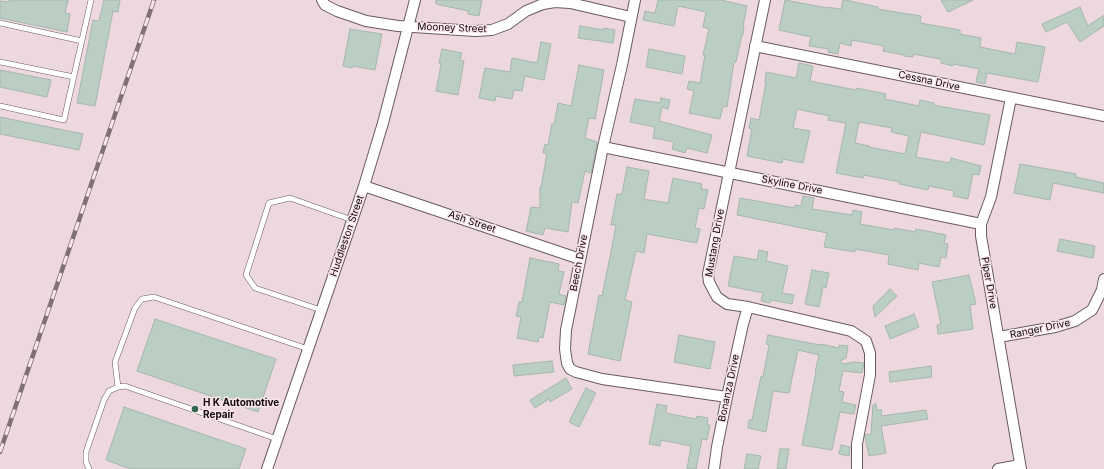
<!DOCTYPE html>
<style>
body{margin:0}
canvas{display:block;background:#edd8df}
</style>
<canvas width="1104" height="469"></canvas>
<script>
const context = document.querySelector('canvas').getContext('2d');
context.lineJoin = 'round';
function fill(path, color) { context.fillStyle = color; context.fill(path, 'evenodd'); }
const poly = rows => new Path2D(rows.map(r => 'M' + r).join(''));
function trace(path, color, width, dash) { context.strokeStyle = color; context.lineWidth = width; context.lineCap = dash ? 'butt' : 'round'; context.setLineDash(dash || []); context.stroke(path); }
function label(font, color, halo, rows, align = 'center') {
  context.font = font + ' Inter,sans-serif'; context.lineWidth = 3; context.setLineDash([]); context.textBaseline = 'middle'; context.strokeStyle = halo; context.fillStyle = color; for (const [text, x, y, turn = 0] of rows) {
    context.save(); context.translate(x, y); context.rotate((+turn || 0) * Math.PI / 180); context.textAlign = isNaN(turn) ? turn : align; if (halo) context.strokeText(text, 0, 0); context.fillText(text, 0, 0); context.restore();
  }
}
const building = poly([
 [9,0,68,0,65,13,70,14,67,32,0,18,0,1,9,2,9,0],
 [104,0,120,0,118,12,113,11,95,106,77,103,93,20,99,21,104,0],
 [436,0,482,0,479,16,468,14,468,11,436,4,436,0],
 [658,0,721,0,747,6,743,26,744,26,743,35,742,35,736,62,734,62,727,107,723,106,720,119,689,113,694,91,687,89,689,81,700,83,705,55,703,55,709,29,703,27,706,12,678,6,674,26,643,20,645,11,655,13,658,0],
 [785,0,827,8,827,7,841,9,843,0,845,0,878,7,877,9,921,16,920,23,960,30,960,34,981,38,980,47,1015,54,1017,42,1045,47,1038,82,987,73,985,84,976,82,979,69,954,64,953,66,941,63,941,59,913,54,913,57,904,56,904,55,883,51,884,46,852,40,851,46,840,43,838,54,828,52,829,49,809,46,811,37,779,30,785,0],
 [941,0,973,0,948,12,941,0],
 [1080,7,1088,26,1104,15,1104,26,1080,42,1067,22,1046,32,1042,24,1080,7],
 [580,26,604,30,604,28,615,30,613,43,578,38,580,26],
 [350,29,382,34,375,70,353,66,352,68,343,66,350,29],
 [541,42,551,44,544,80,525,76,522,91,514,90,512,99,496,96,495,101,479,98,485,68,510,72,512,58,537,63,541,42],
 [442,49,462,53,460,60,464,61,458,95,436,91,441,64,439,63,442,49],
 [649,49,685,56,682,74,646,67,649,49],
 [799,63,813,66,810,81,856,90,857,88,886,94,885,99,919,106,920,100,934,103,933,105,990,115,984,145,921,132,916,157,950,163,951,158,981,166,979,175,973,174,968,199,953,196,954,191,929,186,928,190,899,184,900,182,864,175,863,178,836,173,846,123,828,120,829,116,797,109,793,128,810,131,803,163,783,159,782,163,747,156,752,129,749,128,751,118,759,120,766,82,765,82,766,72,796,78,799,63],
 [859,122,892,128,891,132,909,136,905,154,869,147,869,146,855,143,859,122],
 [579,65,604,70,595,119,589,118,585,138,597,142,591,173,585,171,578,203,572,202,568,232,545,228,543,235,526,231,531,207,540,208,540,187,541,187,547,154,543,153,545,144,548,145,552,124,554,124,558,103,571,106,579,65],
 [0,70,51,80,47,97,0,87,0,70],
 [661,98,670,100,668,109,662,107,659,121,712,135,707,153,687,148,685,153,672,149,674,142,653,138,655,127,630,122,635,99,660,103,661,98],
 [0,117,83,134,79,150,0,134,0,117],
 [1020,164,1076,174,1076,177,1104,183,1104,193,1053,183,1050,200,1014,193,1020,164],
 [627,167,649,171,644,199,668,203,673,178,702,184,701,189,708,190,704,209,699,208,695,228,700,229,697,243,647,234,644,253,636,251,625,300,632,302,620,361,588,354,599,295,602,296,612,247,616,225,611,225,617,194,622,194,627,167],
 [803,196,814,198,812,209,852,215,853,210,862,212,860,224,894,230,895,228,915,232,916,229,946,235,944,243,948,244,946,258,941,257,939,267,919,263,918,270,888,264,889,255,855,249,855,252,824,247,827,233,737,215,740,198,795,208,795,205,801,206,803,196],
 [1060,239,1095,246,1093,258,1057,251,1060,239],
 [759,250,768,252,766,261,788,266,782,293,794,295,792,304,771,300,770,303,761,301,763,293,728,286,734,256,757,260,759,250],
 [530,258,559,264,558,271,564,272,559,294,566,296,564,305,550,302,543,338,539,337,538,342,517,338,521,317,516,316,519,302,522,302,530,258],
 [812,270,829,273,826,288,823,287,819,307,805,304,812,270],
 [969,275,976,304,970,305,973,329,938,334,937,325,941,324,932,282,969,275],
 [890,289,897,296,875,317,873,306,890,289],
 [914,314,919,327,890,339,885,326,914,314],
 [155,319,276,359,258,412,137,371,155,319],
 [679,335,715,342,710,369,674,362,679,335],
 [768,335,820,345,821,344,839,348,839,345,848,346,846,358,841,360,842,364,855,362,864,363,862,373,843,371,839,391,844,392,842,402,856,405,854,414,840,412,832,450,802,445,816,372,815,372,819,355,798,350,789,393,773,391,766,432,748,428,749,420,752,420,761,376,763,377,769,345,766,344,768,335],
 [552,361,554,372,514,376,513,365,552,361],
 [931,366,932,377,890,382,889,372,931,366],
 [566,378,572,389,550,402,549,399,535,408,530,400,566,378],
 [586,388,596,393,579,427,569,422,586,388],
 [657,404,667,406,666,413,696,419,697,416,708,418,707,425,710,425,707,440,702,439,696,469,687,469,691,446,661,440,660,446,649,444,657,404],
 [876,404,877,410,882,410,881,416,926,410,928,419,881,426,886,453,869,456,865,437,865,435,871,434,873,405,876,404],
 [124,407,246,449,239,469,131,469,106,460,124,407],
 [841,445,850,447,849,456,839,454,841,445],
 [780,449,789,449,786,469,777,469,780,449],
 [747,454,761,456,758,469,744,469,747,454]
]);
const service = poly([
 [0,23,82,41],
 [0,62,74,77],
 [0,106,64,120,91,0],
 [321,310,255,288,246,275,269,203,290,198,352,220],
 [118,387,115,362,135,308,142,299,154,297,308,349],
 [89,469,86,462,86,452,104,400,109,391,118,387,125,386,277,439]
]);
const minor = poly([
 [322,0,325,5,337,11,366,21,398,26,475,31,492,30,508,24,526,11,543,4,555,2,570,3,631,17],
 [635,0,622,65,603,147,566,330,565,349,567,363,570,369,576,372,602,379,727,397],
 [765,0,708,274,709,282,717,297,727,304,748,307,851,331,866,341,870,353,870,375,857,444,857,469],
 [755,46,1104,116],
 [1011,98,991,197,981,224,981,236,1021,469],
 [603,147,981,224],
 [364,186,580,259],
 [999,337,1055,327,1075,321,1092,310,1102,290,1104,279],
 [267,469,364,186,383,123,415,0],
 [714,469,717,447,727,397,743,324,748,307],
 [998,469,1020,465]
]);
const rail = poly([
 [0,452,154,0]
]);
const markers = [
 [195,409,4,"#2f664d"]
];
const streetNames = [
 ["Mooney Street",452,28,2],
 ["Cessna Drive",929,81,12],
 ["Skyline Drive",792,185,11],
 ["Ash Street",472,222,19],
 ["Huddleston Street",347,236,-71],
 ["Mustang Drive",715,243,-80],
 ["Beech Drive",579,263,-79],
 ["Piper Drive",989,283,80],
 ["Ranger Drive",1040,329,-12],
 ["Bonanza Drive",729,388,-78]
];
const poiNames = [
 ["H K Automotive",203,403],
 ["Repair",203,415]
];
fill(building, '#bbcec4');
trace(building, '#a5b7ad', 1);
trace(service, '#6c5a61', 6);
trace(minor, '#6c5a61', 12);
trace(service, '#fff', 5);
trace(minor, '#fff', 10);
trace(rail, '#7e7075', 4.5);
trace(rail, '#fae5ec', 3, [9]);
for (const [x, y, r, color] of markers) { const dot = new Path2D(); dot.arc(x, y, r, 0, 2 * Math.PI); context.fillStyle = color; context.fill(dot); trace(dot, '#fae5ec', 1.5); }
label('10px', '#10090c', '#fae5ec', streetNames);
label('bold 10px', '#10090c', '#fae5ec', poiNames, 'left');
</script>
